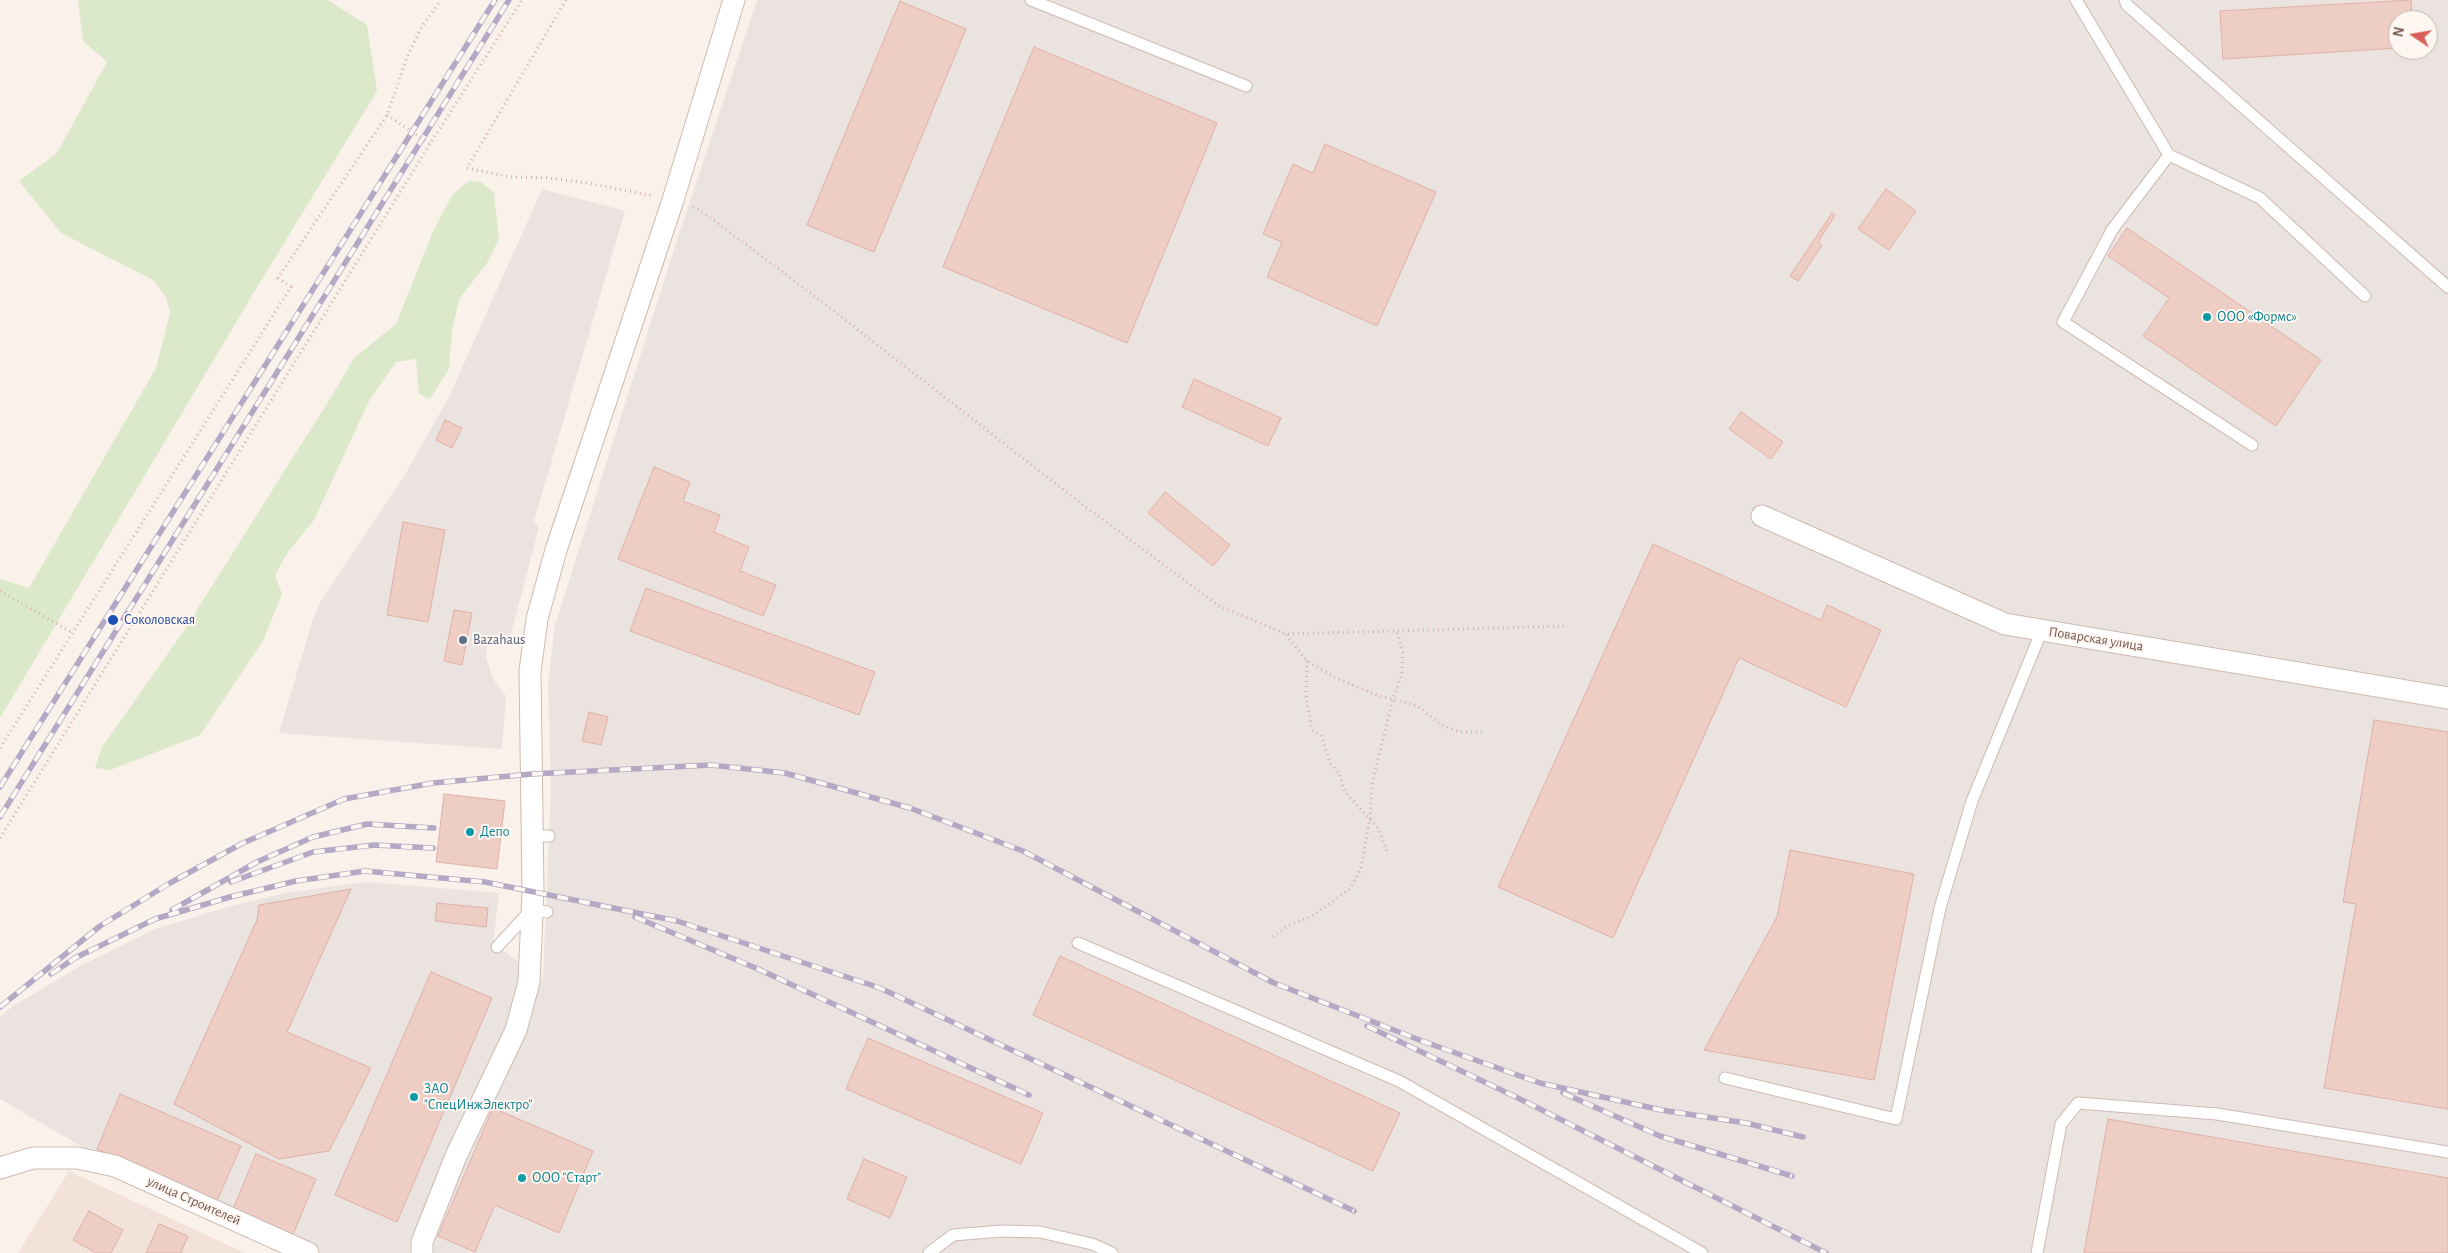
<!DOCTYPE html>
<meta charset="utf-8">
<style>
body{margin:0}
#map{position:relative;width:2448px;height:1253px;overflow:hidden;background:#fbf1eb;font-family:"Alegreya Sans",sans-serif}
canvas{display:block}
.north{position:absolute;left:2388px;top:10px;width:50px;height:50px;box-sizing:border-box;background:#fef6f1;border:1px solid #c7b6b0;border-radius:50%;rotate:282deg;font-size:14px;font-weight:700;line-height:20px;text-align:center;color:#74564f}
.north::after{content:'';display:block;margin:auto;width:18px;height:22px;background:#d9605b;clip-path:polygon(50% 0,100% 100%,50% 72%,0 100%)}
</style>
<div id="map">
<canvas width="2448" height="1253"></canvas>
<div class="north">N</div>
</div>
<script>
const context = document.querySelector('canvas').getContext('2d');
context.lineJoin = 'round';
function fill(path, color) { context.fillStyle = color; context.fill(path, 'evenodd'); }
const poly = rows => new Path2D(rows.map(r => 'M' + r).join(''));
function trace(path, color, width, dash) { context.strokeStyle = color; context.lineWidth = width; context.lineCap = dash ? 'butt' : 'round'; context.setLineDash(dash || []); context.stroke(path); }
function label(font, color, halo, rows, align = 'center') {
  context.font = font + ' "Alegreya Sans",sans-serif'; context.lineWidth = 4; context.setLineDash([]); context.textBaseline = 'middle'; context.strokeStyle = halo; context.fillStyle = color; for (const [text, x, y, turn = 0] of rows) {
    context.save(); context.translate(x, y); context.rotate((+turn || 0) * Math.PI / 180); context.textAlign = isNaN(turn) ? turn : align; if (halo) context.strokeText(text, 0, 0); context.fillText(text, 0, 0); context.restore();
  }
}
const residential = poly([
 [69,1171,245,1253,18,1253]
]);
const industrial = poly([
 [757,0,2448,0,2448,1253,308,1253,115,1166,0,1099,0,1017,13,1006,80,966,155,929,231,906,290,892,366,882,499,893,493,944,543,979,551,786,548,685,555,625,676,243],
 [2398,20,2428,20,2428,50,2398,50],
 [542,189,625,211,534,521,539,527,511,634,488,643,486,657,493,679,506,696,502,749,279,733,313,619,321,601,403,478,449,397]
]);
const green = poly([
 [78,0,328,0,367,25,377,91,256,289,0,718,0,579,29,588,156,368,170,313,166,297,153,280,61,233,19,181,57,153,107,62,83,41],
 [469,181,481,182,494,193,499,239,487,263,459,299,452,332,449,369,430,399,419,394,416,359,396,362,369,401,314,520,288,552,275,575,282,594,263,641,200,735,110,770,95,768,102,747,181,635,333,394,354,358,396,324,433,231,453,194]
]);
const building = poly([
 [2411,0,2412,20,2398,20,2398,48,2223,59,2220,11,2411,0],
 [900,1,966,29,874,252,807,225,900,1],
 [1034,47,1217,123,1127,343,943,267,1034,47],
 [1325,144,1436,192,1377,326,1267,277,1282,242,1263,234,1293,164,1313,173,1325,144],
 [1886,189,1916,211,1889,250,1858,229,1886,189],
 [1832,213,1835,215,1818,242,1822,245,1798,281,1790,276,1832,213],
 [2127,228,2321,360,2276,426,2143,336,2169,298,2108,256,2127,228],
 [1194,379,1281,418,1268,446,1182,407,1194,379],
 [1741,412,1783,442,1771,459,1729,429,1741,412],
 [445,420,462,428,452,448,436,440,445,420],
 [654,467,690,482,683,501,720,515,714,532,749,547,740,571,776,585,763,616,618,559,654,467],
 [1165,492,1230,545,1213,566,1148,513,1165,492],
 [403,522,445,530,428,622,387,615,403,522],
 [1653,544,1821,620,1827,605,1881,630,1846,707,1739,658,1613,938,1498,887,1653,544],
 [646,588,875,672,859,715,630,631,646,588],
 [454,610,472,613,462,665,444,661,454,610],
 [589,712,608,717,601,745,582,741,589,712],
 [2374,720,2448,732,2448,1109,2324,1088,2356,904,2343,902,2374,720],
 [444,794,505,801,497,869,436,862,444,794],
 [1790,850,1914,874,1874,1080,1704,1050,1777,917,1790,850],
 [351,889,287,1032,371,1068,329,1151,279,1159,174,1104,257,920,259,905,351,889],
 [437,903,488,908,486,927,435,921,437,903],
 [1060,956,1400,1113,1373,1171,1033,1015,1060,956],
 [431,972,492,998,397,1222,335,1195,431,972],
 [868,1038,1043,1113,1021,1164,846,1089,868,1038],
 [120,1094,241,1146,217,1201,97,1149,120,1094],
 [493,1108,593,1151,559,1233,495,1205,475,1252,438,1236,493,1108],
 [2108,1119,2448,1178,2448,1253,2084,1253,2108,1119],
 [256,1154,316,1179,291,1239,231,1214,256,1154],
 [864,1159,907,1177,890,1218,847,1199,864,1159],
 [89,1211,123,1230,111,1253,96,1253,73,1240,89,1211],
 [159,1224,188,1236,181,1253,146,1253,159,1224]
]);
const path = poly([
 [566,0,467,168,510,177,547,178,587,183,654,196],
 [387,115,430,144],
 [693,207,700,210,817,298,1087,508,1219,606,1286,634,1568,626],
 [0,591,73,633],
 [1286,635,1307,661,1336,678,1377,695,1418,706,1440,724,1459,732,1485,732],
 [1307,661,1306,695,1312,730,1321,735,1330,763,1339,773,1345,792,1378,828,1388,854],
 [0,748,291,287,278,278,387,115,407,57,422,26,441,0],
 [0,838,430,144,522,0],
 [1273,937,1288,926,1314,915,1350,889,1361,868,1370,818,1372,783,1393,699,1402,674,1403,653,1397,632]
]);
const lane = poly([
 [1031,0,1246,86],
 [2076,0,2169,155,2112,230,2063,322,2252,445],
 [2125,0,2127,5,2448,287],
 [2169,155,2260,198,2365,296],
 [533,836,549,836],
 [1078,943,1399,1081,1702,1253],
 [497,947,532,909,547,912],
 [1725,1078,1896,1119,1940,908,1972,801,2042,630],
 [929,1253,953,1235,1002,1231,1040,1232,1092,1244,1112,1253],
 [2037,1253,2061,1124,2078,1103,2217,1114,2448,1152]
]);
const street = poly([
 [1762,516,2005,624,2448,698],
 [0,1168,33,1158,77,1158,115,1166,308,1253],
 [422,1253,422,1242,456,1156,516,1030,529,982,533,891,530,671,537,619,556,550,673,200,734,0]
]);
const rail = poly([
 [0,787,495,0],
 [0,817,509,0],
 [231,882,313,852,374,845,433,848],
 [172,910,257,862,313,837,367,824,434,828],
 [635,917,758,969,1029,1095],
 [51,974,75,958,155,919,230,897,296,881,365,871,485,882,677,921,880,988,1354,1211],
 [0,1007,100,926,170,883,241,844,344,799,433,783,532,774,711,765,785,773,910,808,1023,851,1274,983,1422,1041,1540,1083,1661,1110,1746,1123,1803,1137],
 [1367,1026,1518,1098,1826,1253],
 [1563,1093,1660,1136,1792,1176]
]);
const markers = [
 [2207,317,5,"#0f9aa8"],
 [113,620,6,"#1a4fb4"],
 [463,640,5,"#5c6f8a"],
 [470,832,5,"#0f9aa8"],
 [414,1097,5,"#0f9aa8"],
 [522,1178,5,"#0f9aa8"]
];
const cultureNames = [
 ["ООО «Формс»",2217,317],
 ["Депо",480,832],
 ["ЗАО",424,1089],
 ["\"СпецИнжЭлектро\"",424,1105],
 ["ООО \"Старт\"",532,1178]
];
const transitNames = [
 ["Соколовская",124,620]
];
const streetNames = [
 ["Поварская улица",2096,639,9],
 ["улица Строителей",194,1201,24]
];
const serviceNames = [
 ["Bazahaus",473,640]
];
fill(residential, '#f2e2d9');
fill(industrial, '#ebe3e0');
fill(green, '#dce8ca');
fill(building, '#eecdc4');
trace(building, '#dfb1a6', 1);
trace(lane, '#cebab3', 13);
trace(street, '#cebab3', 23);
trace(path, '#d3b0a7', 3, [1, 4]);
trace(lane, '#fff', 11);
trace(street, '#fff', 21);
trace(rail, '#b3a9c5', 5.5);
trace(rail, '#fef6f1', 4, [11]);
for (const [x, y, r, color] of markers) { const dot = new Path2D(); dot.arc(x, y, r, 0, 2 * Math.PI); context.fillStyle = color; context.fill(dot); trace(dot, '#fef6f1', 2); }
label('14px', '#0d838f', '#fef6f1', cultureNames, 'left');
label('14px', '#164399', '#fef6f1', transitNames, 'left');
label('14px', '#74564f', '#fef6f1', streetNames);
label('14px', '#4e5e75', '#fef6f1', serviceNames, 'left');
</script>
